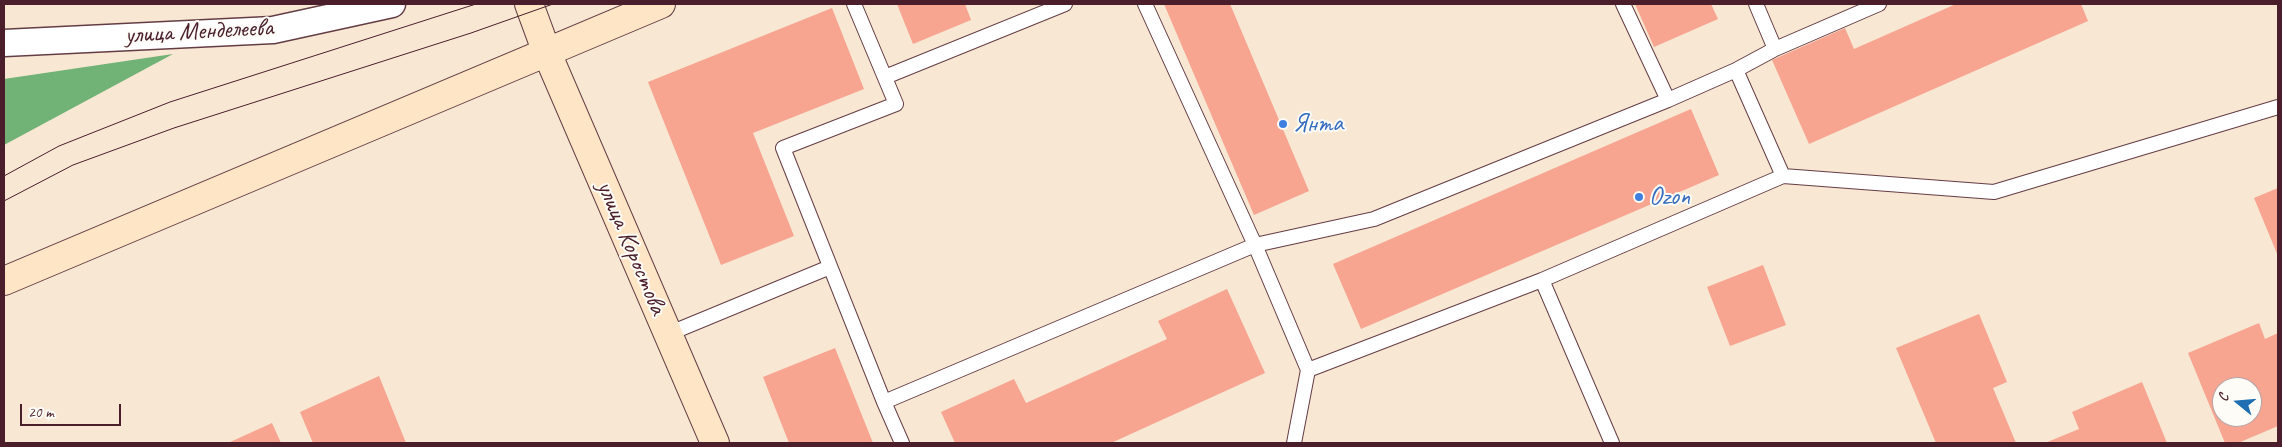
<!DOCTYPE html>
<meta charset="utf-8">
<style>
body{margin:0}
#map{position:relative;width:2282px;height:447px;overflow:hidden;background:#f7e7d3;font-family:Caveat,sans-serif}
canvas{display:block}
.frame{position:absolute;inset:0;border:5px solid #4a1f2b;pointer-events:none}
.north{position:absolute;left:2212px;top:377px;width:50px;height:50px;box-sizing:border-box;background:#fdfcf7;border:1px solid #b5a4a5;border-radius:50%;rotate:287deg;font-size:14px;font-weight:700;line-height:20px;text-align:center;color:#4a1f2b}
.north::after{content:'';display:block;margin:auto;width:18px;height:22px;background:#1f6fb2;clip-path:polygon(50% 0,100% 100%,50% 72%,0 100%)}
.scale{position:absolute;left:20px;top:404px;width:101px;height:22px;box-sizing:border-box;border:2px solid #4a1f2b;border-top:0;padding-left:6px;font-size:15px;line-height:18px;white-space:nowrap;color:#4a1f2b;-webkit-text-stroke:4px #fdfcf7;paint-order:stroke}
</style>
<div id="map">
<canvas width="2282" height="447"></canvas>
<div class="frame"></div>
<div class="north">С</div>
<div class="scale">20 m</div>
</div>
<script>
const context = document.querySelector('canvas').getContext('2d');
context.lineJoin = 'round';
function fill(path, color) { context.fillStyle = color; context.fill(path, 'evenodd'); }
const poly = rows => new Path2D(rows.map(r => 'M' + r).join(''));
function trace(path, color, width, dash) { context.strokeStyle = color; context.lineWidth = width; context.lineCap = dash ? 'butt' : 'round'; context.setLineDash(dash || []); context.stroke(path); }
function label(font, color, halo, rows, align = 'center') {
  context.font = font + ' Caveat,sans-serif'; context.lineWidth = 4; context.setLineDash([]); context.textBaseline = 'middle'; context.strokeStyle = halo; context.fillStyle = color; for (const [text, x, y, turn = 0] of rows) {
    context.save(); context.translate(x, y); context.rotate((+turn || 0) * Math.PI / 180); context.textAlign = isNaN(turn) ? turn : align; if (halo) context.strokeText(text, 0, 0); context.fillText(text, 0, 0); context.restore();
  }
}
const forest = poly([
 [173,54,4,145,4,79]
]);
const building = poly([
 [897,4,965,4,971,20,913,44],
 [1164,4,1230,4,1309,191,1254,215],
 [1635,4,1711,4,1718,19,1654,47],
 [1956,4,2081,4,2088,21,1809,144,1772,60,1845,28,1854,49],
 [832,8,864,89,753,133,794,236,721,265,648,82],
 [1691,109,1719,175,1361,329,1333,264],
 [2278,188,2278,256,2254,198],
 [1763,265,1786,325,1730,346,1707,287],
 [1227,289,1265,373,1111,443,955,443,941,412,1014,379,1026,403,1167,339,1158,321],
 [1979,314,2007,382,1993,388,2016,443,1936,443,1896,348],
 [2259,323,2265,339,2278,333,2278,426,2238,443,2225,443,2188,353],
 [2222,387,2252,387,2252,417,2222,417],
 [835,348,873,443,789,443,763,377],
 [379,376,406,443,313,443,300,412],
 [2142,382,2167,443,2045,443,2079,429,2072,412],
 [272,423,281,443,228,443]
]);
const lane = poly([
 [854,4,896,104,783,148,884,402,1255,245,1145,4],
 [1756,4,1775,49],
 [1736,70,1783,176,1994,192,2278,107],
 [885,77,1065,4],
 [1668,100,1736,70,1775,49,1879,4],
 [1542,280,1612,443],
 [668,334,830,267],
 [1308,370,1542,280,1783,176],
 [884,402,902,443],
 [1294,443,1308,370,1255,245,1374,219,1668,100,1623,4]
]);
const street = poly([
 [4,43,273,30,392,4]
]);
const secondary = poly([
 [529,4,547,53,715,443],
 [4,281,661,4]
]);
const tram = poly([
 [4,176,59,146,170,102,476,4],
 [4,201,73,165,174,128,471,33,553,4]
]);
const markers = [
 [1283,124,5,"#3f7fe0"],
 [1639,197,5,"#3f7fe0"]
];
const streetNames = [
 ["улица Менделеева",199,32,-3],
 ["улица Коростова",631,248,67]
];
const shopNames = [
 ["Янта",1293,124],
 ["Ozon",1649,197]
];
fill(forest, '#71b276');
fill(building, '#f7a490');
trace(lane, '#643d44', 16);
trace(street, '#643d44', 29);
trace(secondary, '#643d44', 30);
trace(lane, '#fff', 14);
trace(street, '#fff', 26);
trace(secondary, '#fde5c5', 28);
trace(tram, '#4a1f2b', 1);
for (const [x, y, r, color] of markers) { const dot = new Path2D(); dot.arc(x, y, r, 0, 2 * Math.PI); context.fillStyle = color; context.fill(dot); trace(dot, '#fdfcf7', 2); }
label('25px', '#4a1f2b', '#fdfcf7', streetNames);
label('25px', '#366cbe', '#fdfcf7', shopNames, 'left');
</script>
